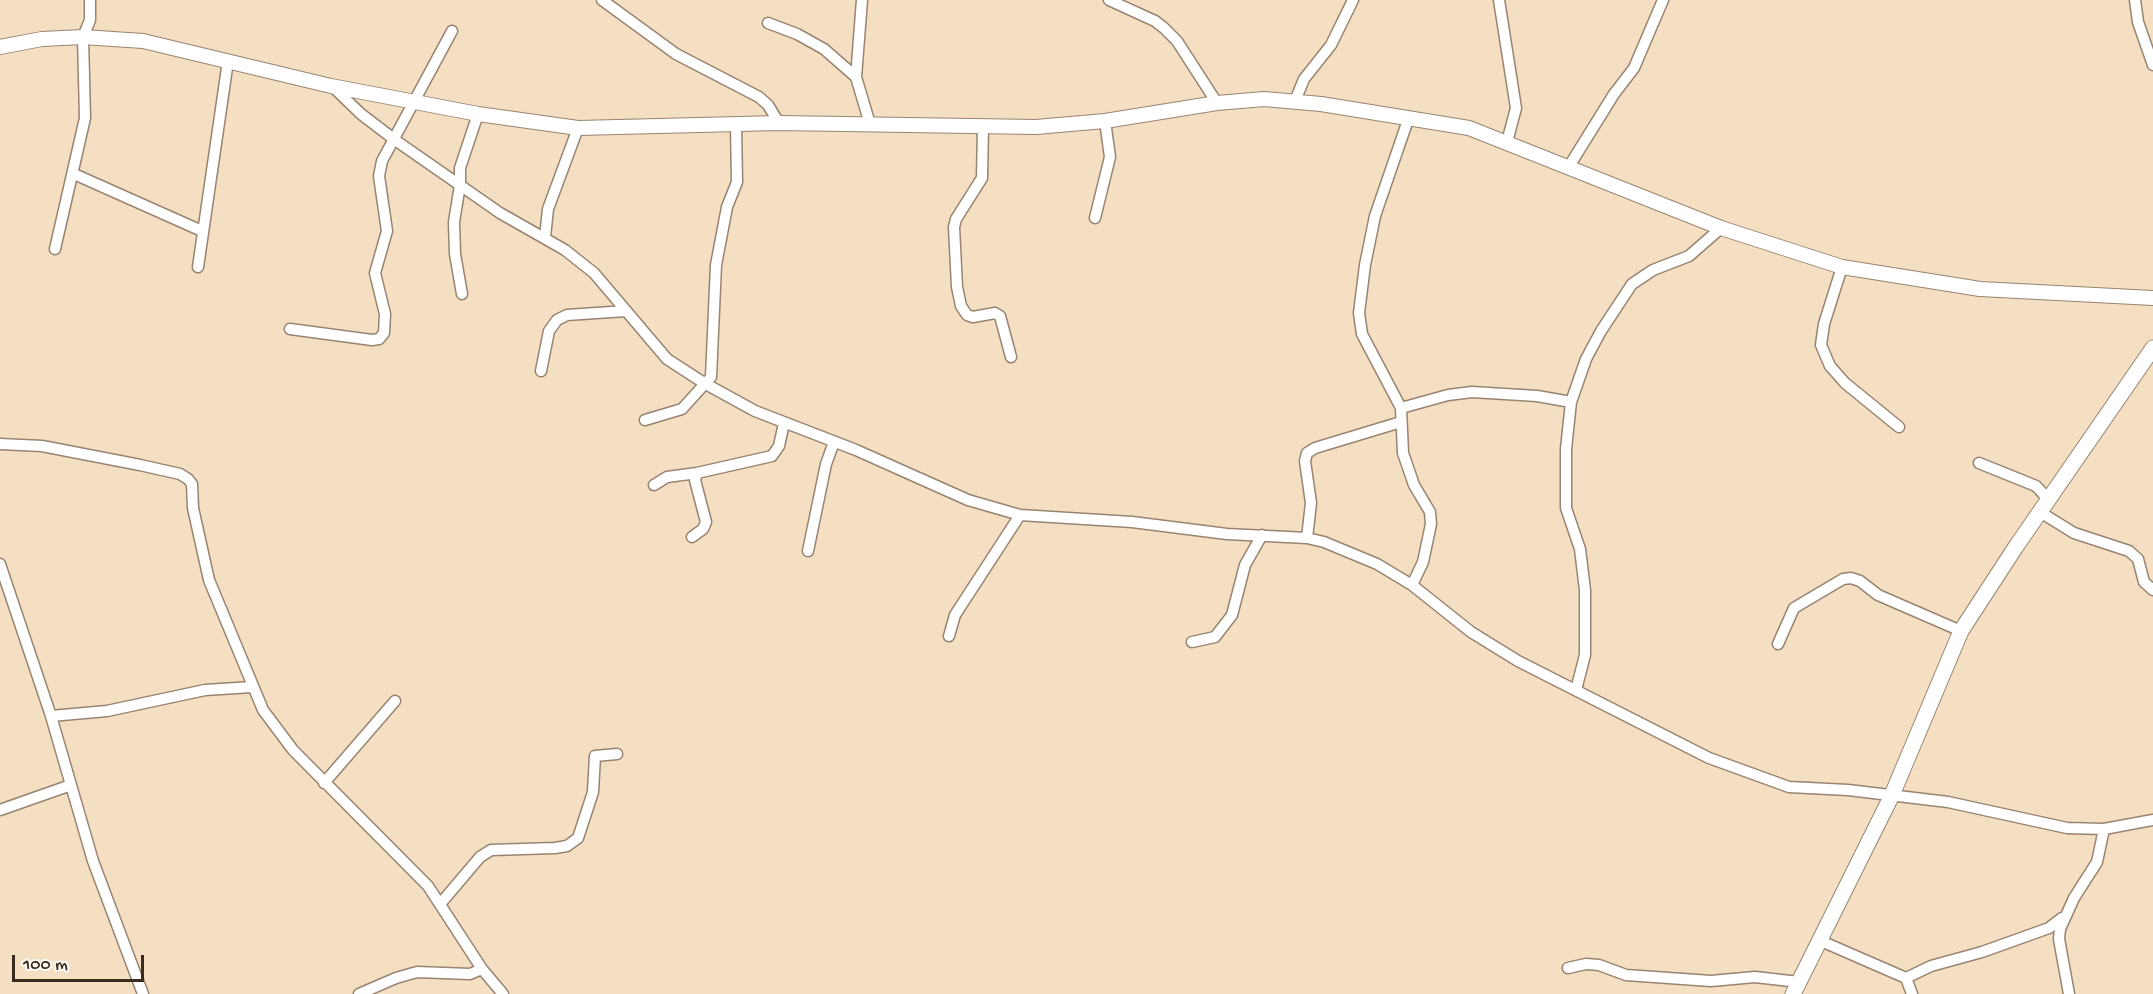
<!DOCTYPE html>
<style>
body{margin:0}
#map{position:relative;width:2153px;height:994px;overflow:hidden;background:#f4dfc3;font-family:"Gochi Hand",sans-serif}
canvas{display:block}
.scale{position:absolute;left:12px;top:955px;width:132px;height:27px;box-sizing:border-box;border:3px solid #3b2a1e;border-top:0;padding-left:8px;font-size:18px;line-height:21px;white-space:nowrap;color:#3b2a1e;-webkit-text-stroke:4px #fdfcf7;paint-order:stroke}
</style>
<div id="map">
<canvas width="2153" height="994"></canvas>
<div class="scale">100 m</div>
</div>
<script>
const context = document.querySelector('canvas').getContext('2d');
context.lineJoin = 'round';
const poly = rows => new Path2D(rows.map(r => 'M' + r).join(''));
function trace(path, color, width, dash) { context.strokeStyle = color; context.lineWidth = width; context.lineCap = dash ? 'butt' : 'round'; context.setLineDash(dash || []); context.stroke(path); }
const minor = poly([
 [602,0,676,54,759,97,768,105,779,123],
 [862,0,856,77,870,124],
 [1109,0,1155,21,1164,28,1177,41,1217,103],
 [1499,0,1516,108,1507,142],
 [2135,0,2138,22,2153,65],
 [768,23,797,34,824,49,856,77],
 [332,86,361,114,395,140,500,213,565,250,594,273,667,359,704,383,755,411,856,450,968,500,1020,515,1132,522,1227,534,1307,538,1324,542,1377,564,1412,585,1471,632,1518,661,1709,758,1789,787,1848,790,1948,802,2067,828,2104,829,2153,820],
 [1295,101,1304,79,1331,45,1353,0],
 [1409,117,1375,216,1365,265,1359,313,1362,334,1401,408,1403,453,1414,485,1430,512,1431,524,1423,562,1412,585],
 [983,128,982,178,956,219,954,227,957,287,961,306,967,315,973,317,995,313,1000,316,1011,357],
 [1568,168,1614,94,1634,68,1663,0],
 [74,174,202,231],
 [1095,218,1110,157,1105,121],
 [545,237,548,209,578,128],
 [55,249,85,118,83,37,90,20,90,0],
 [198,267,228,61],
 [1842,267,1824,324,1821,345,1830,366,1845,383,1899,427],
 [462,294,455,254,454,222,460,185,460,168,478,114],
 [290,329,372,340,379,339,384,333,385,314,375,273,387,231,379,176,382,161,452,31],
 [541,371,549,331,557,320,567,315,626,311],
 [1401,408,1448,395,1472,392,1537,396,1571,402],
 [645,420,682,409,711,377,716,265,727,207,737,182,736,125],
 [0,444,42,446,140,465,180,474,188,479,192,484,193,508,209,580,263,710,293,750,428,886,482,969,503,994],
 [1979,463,2036,486,2049,500],
 [654,485,667,477,697,473],
 [2040,512,2074,533,2129,551,2138,559,2144,582,2153,590],
 [692,537,703,529,706,522,695,480,697,473,772,456,779,446,784,423],
 [1307,538,1311,503,1305,461,1307,453,1315,448,1401,422],
 [808,551,826,464,834,442],
 [0,564,51,716,93,861,143,994],
 [949,636,955,615,1020,515],
 [1192,642,1215,637,1232,615,1245,565,1262,535],
 [1778,644,1794,608,1843,579,1851,578,1860,581,1878,595,1961,631],
 [1576,690,1585,655,1585,590,1580,549,1566,508,1566,449,1571,402,1586,359,1601,331,1632,284,1653,270,1689,256,1721,228],
 [51,716,107,711,205,690,252,687],
 [324,783,395,701],
 [0,810,71,785],
 [441,903,480,857,491,850,555,848,567,846,578,838,593,792,595,756,617,754],
 [1821,941,1906,978,1912,994],
 [1568,968,1586,964,1599,965,1626,975,1711,981,1755,977,1799,982],
 [1906,978,1931,966,1982,952,2049,928,2062,918],
 [359,994,396,978,417,972,470,974,482,969],
 [2069,994,2059,939,2060,929,2074,898,2097,862,2104,829]
]);
const tertiary = poly([
 [0,47,42,39,83,37,143,41,331,86,478,114,578,128,779,123,1036,127,1105,121,1217,103,1264,99,1321,104,1469,128,1721,228,1842,267,1980,289,2153,298]
]);
const secondary = poly([
 [1793,994,1892,795,1961,631,2015,548,2153,348]
]);
trace(minor, '#988470', 13);
trace(tertiary, '#988470', 16);
trace(secondary, '#988470', 17);
trace(minor, '#fff', 10);
trace(tertiary, '#fff', 14);
trace(secondary, '#fff', 15);
</script>
